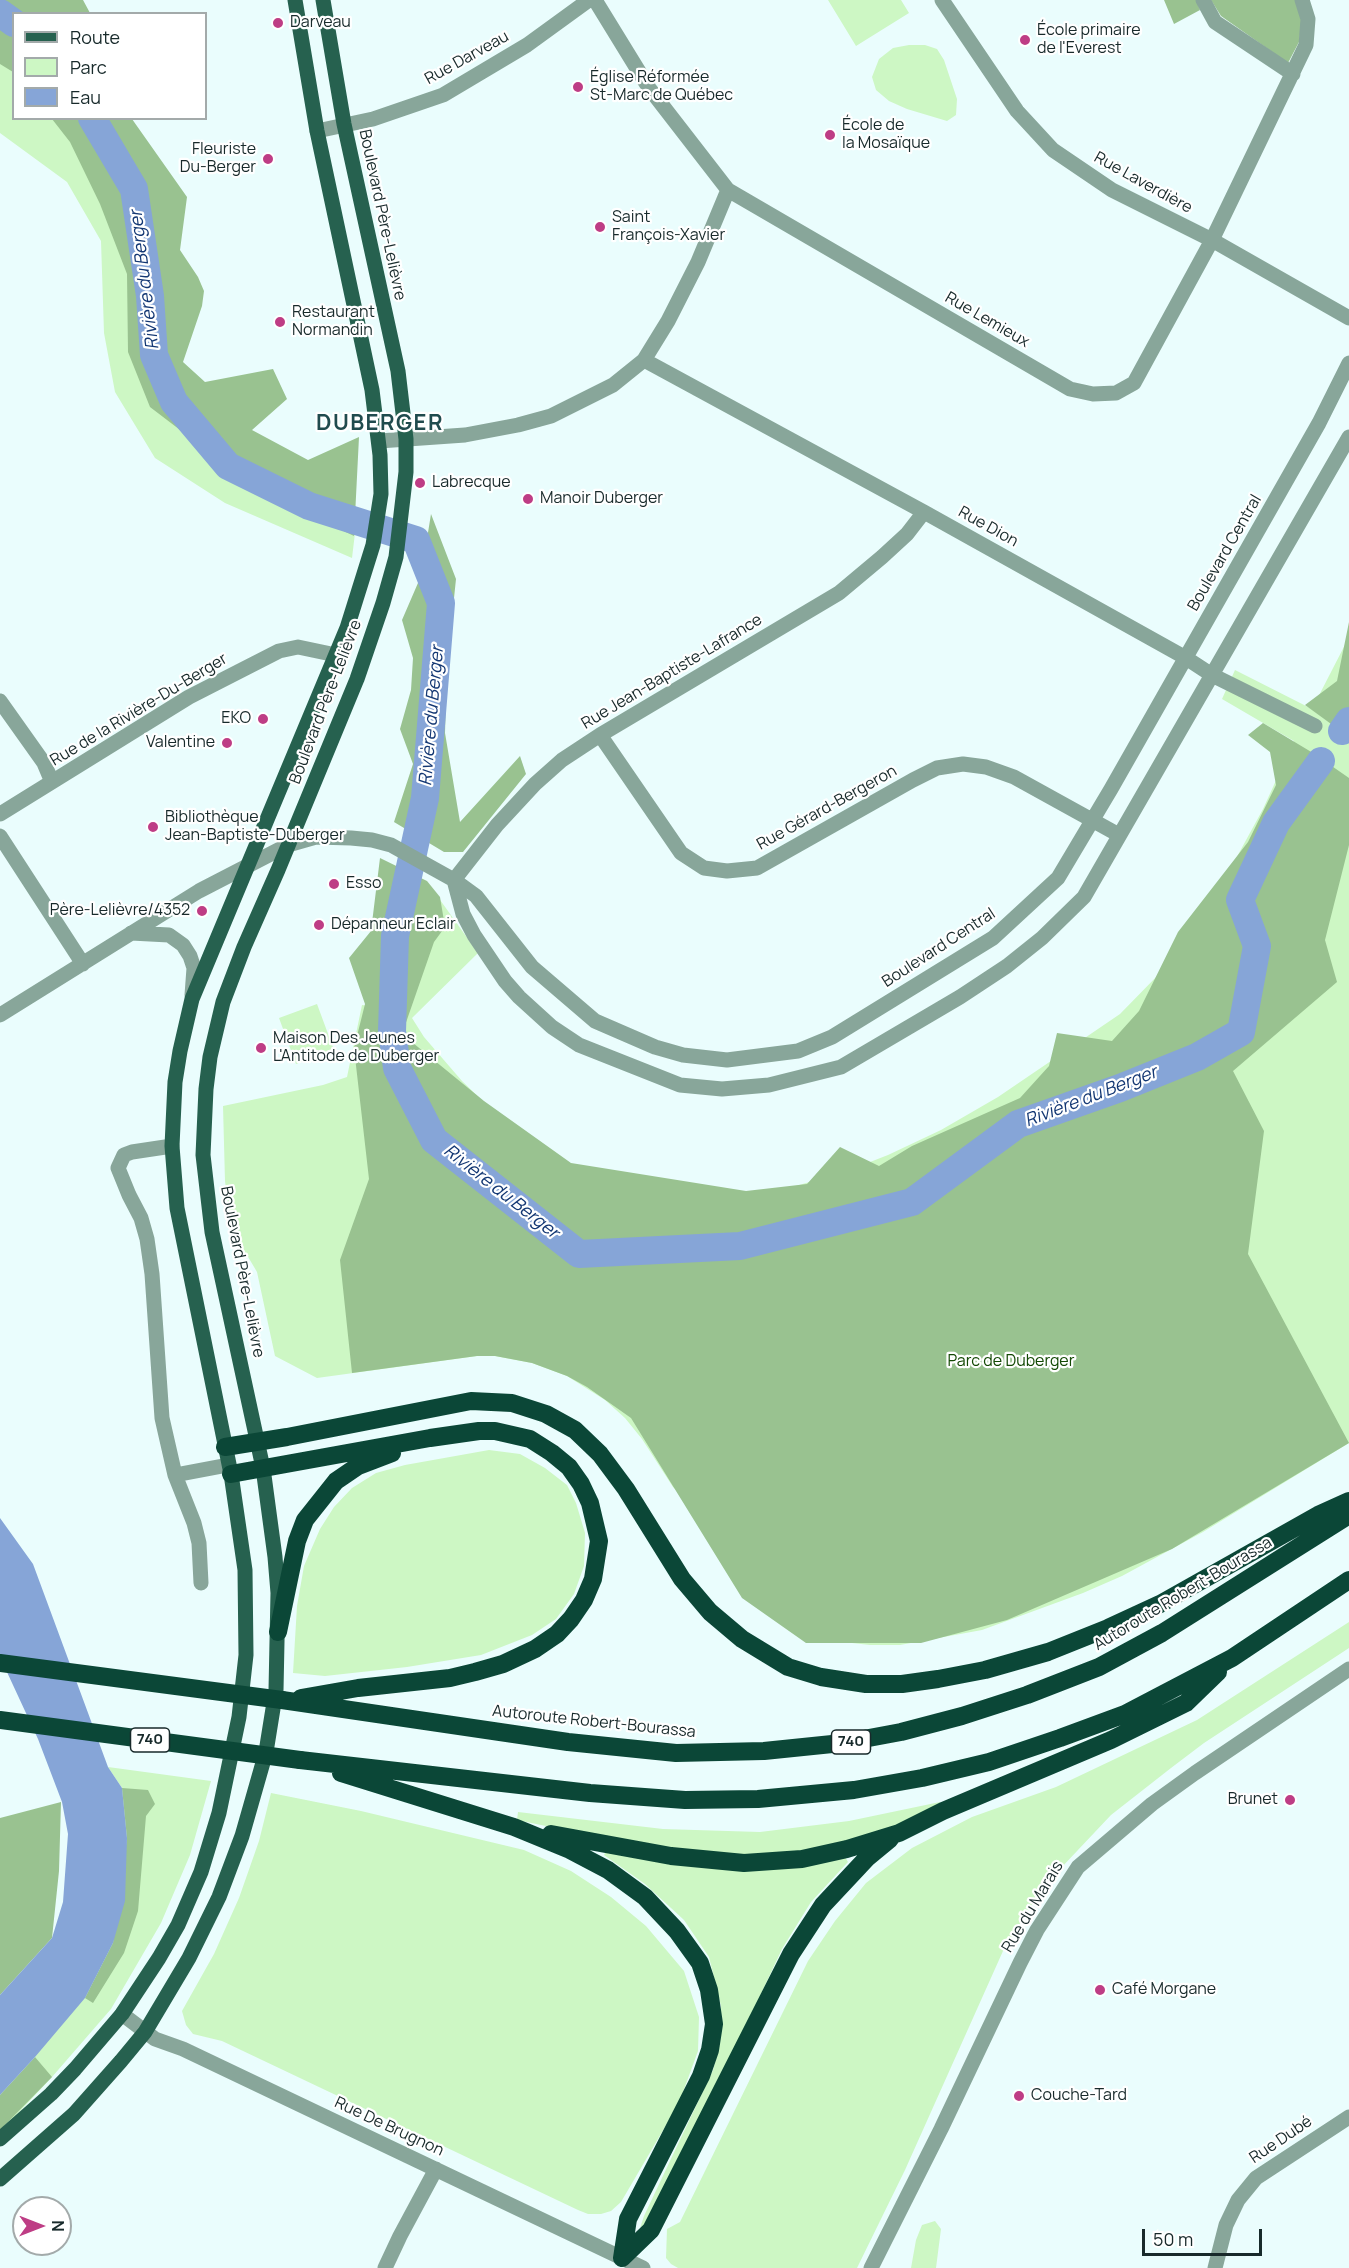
<!DOCTYPE html>
<meta charset="utf-8">
<style>
body{margin:0}
#map{position:relative;width:1349px;height:2268px;overflow:hidden;background:#eafdfd;font-family:Manrope,sans-serif}
canvas{display:block}
.legend{position:absolute;left:12px;top:12px;width:195px;height:108px;box-sizing:border-box;background:#fff;border:2px solid #a3aaaa;margin:0;padding:8px 10px;list-style:none;font-size:18px;color:#182a2b}
.legend li{display:flex;align-items:center;gap:12px;height:30px}
.legend b{width:30px;border:2px solid #a3aaaa}
.north{position:absolute;left:12px;top:2196px;width:60px;height:60px;box-sizing:border-box;background:#fff;border:2px solid #a3aaaa;border-radius:50%;rotate:90deg;font-size:16px;font-weight:700;line-height:24px;text-align:center;color:#182a2b}
.north::after{content:'';display:block;margin:auto;width:21px;height:27px;background:#be3d85;clip-path:polygon(50% 0,100% 100%,50% 72%,0 100%)}
.scale{position:absolute;left:1142px;top:2229px;width:120px;height:27px;box-sizing:border-box;border:3px solid #182a2b;border-top:0;padding-left:8px;font-size:18px;line-height:21px;white-space:nowrap;color:#182a2b;-webkit-text-stroke:4px #fff;paint-order:stroke}
</style>
<div id="map">
<canvas width="1349" height="2268"></canvas>
<ul class="legend">
<li><b style="height:8px;background:#26614f"></b>Route</li>
<li><b style="height:16px;background:#cdf7c4"></b>Parc</li>
<li><b style="height:16px;background:#86a5d7"></b>Eau</li>
</ul>
<div class="north">N</div>
<div class="scale">50 m</div>
</div>
<script>
const context = document.querySelector('canvas').getContext('2d');
context.lineJoin = 'round';
function fill(path, color) { context.fillStyle = color; context.fill(path, 'evenodd'); }
const poly = rows => new Path2D(rows.map(r => 'M' + r).join(''));
function trace(path, color, width, dash) { context.strokeStyle = color; context.lineWidth = width; context.lineCap = dash ? 'butt' : 'round'; context.setLineDash(dash || []); context.stroke(path); }
function label(font, color, halo, rows, align = 'center') {
  context.font = font + ' Manrope,sans-serif'; context.lineWidth = 4.5; context.setLineDash([]); context.textBaseline = 'middle'; context.strokeStyle = halo; context.fillStyle = color; for (const [text, x, y, turn = 0] of rows) {
    context.save(); context.translate(x, y); context.rotate((+turn || 0) * Math.PI / 180); context.textAlign = isNaN(turn) ? turn : align; if (halo) context.strokeText(text, 0, 0); context.fillText(text, 0, 0); context.restore();
  }
}
const green = poly([
 [828,0,901,0,909,13,856,46],
 [0,8,13,18,14,118,96,119,161,351,313,495,358,508,352,558,225,503,155,458,115,392,104,333,101,241,67,182,0,133],
 [909,45,925,45,937,49,944,60,957,99,956,115,947,121,907,109,889,101,876,90,872,77,879,59,893,48],
 [1349,637,1349,1443,1203,1532,1122,1576,1083,1593,982,1630,900,1645,870,1645,834,1641,673,1487,642,1439,625,1418,605,1400,567,1376,532,1363,495,1356,477,1356,317,1378,275,1356,257,1272,231,1228,225,1181,223,1106,323,1085,347,1077,362,1005,392,1009,428,883,478,953,412,1018,424,1037,462,1081,494,1112,560,1167,756,1194,789,1188,847,1171,888,1155,941,1130,998,1097,1120,1014,1161,972,1227,875,1263,809,1294,741,1222,699,1235,670,1312,709],
 [317,1004,334,1050,296,1064,279,1018],
 [489,1450,520,1454,545,1468,567,1485,576,1503,585,1533,584,1566,574,1594,556,1619,532,1635,481,1655,407,1667,325,1676,293,1673,297,1606,304,1566,320,1529,334,1507,352,1488,376,1473,405,1465],
 [1349,1622,1349,1648,1204,1743,1171,1768,1111,1815,1044,1886,1003,1951,905,2170,857,2268,678,2268,671,2264,666,2258,667,2229,680,2222,808,1961,835,1921,866,1883,912,1848,972,1817,1056,1787,1197,1720],
 [108,1767,211,1781,190,1855,161,1923,111,2009,52,2077,7,2125,0,2095,35,2057,122,1788],
 [271,1793,361,1811,524,1850,571,1871,611,1897,646,1926,684,1971,699,2017,698,2051,679,2103,621,2202,611,2211,601,2214,588,2214,578,2210,222,2041,193,2034,186,2025,182,2011,214,1954,239,1898,259,1841],
 [940,1802,943,1812,810,1856,744,1858,666,1851,517,1820,518,1812,663,1829,760,1832,849,1821],
 [608,1847,694,1866,844,1855,848,1862,811,1902,782,1949,732,2056,648,2221,640,2228,644,2216,713,2070,720,2043,721,2006,709,1957,684,1920,645,1884,604,1855],
 [935,2221,941,2229,936,2268,911,2268,916,2240,922,2225]
]);
const forest = poly([
 [0,0,83,0,90,13,14,14,13,72,0,64],
 [1164,0,1196,0,1200,10,1174,24],
 [1211,0,1295,0,1302,19,1299,42,1288,63,1221,16],
 [52,119,132,119,187,197,180,250,198,277,204,291,202,306,183,362,205,382,273,369,287,399,252,430,308,460,359,437,354,536,260,491,150,407,128,352,127,274,100,204,70,142],
 [431,514,456,579,447,665,445,733,460,822,520,756,526,774,463,852,444,852,394,822,413,764,400,729,411,690,413,658,402,620,421,576],
 [1349,622,1349,737,1305,705,1337,681],
 [1263,723,1313,753,1349,778,1349,845,1325,940,1337,982,1233,1071,1264,1131,1248,1254,1349,1443,1172,1549,1007,1620,921,1643,806,1643,742,1598,631,1418,587,1387,567,1376,532,1363,495,1356,477,1356,352,1373,340,1260,369,1179,354,1048,365,1004,349,958,371,931,380,858,427,881,440,897,445,927,434,942,402,1034,484,1101,571,1163,746,1191,807,1184,840,1147,879,1166,912,1146,1020,1098,1049,1066,1057,1033,1112,1041,1139,1011,1178,932,1248,842,1276,785,1270,752,1248,735],
 [122,1788,148,1790,155,1804,146,1816,138,1911,124,1953,93,2003,85,1998,113,1943,127,1838],
 [61,1802,59,1871,52,1938,0,1995,0,1818],
 [35,2057,52,2077,0,2130,0,2095]
]);
const water = poly([
 [0,1518,33,1564,108,1767,122,1788,127,1838,125,1901,113,1943,85,1998,35,2057,0,2095,0,1995,52,1938,63,1902,68,1834,62,1802,38,1739,0,1657]
]);
const river = poly([
 [0,13,14,23],
 [92,118,134,189,150,296,154,355,174,402,228,466,309,506,416,540,441,603,425,798,395,936,392,1031,397,1068,434,1140,579,1254,740,1246,912,1202,1018,1124,1120,1088,1197,1057,1241,1032,1257,946,1240,900,1276,823,1321,761],
 [1342,731,1349,721]
]);
const minor = poly([
 [595,0,649,88,728,190,1070,389,1093,394,1116,393,1134,383,1212,240,1306,45,1308,19,1302,0],
 [942,0,1017,111,1053,150,1112,190,1212,240,1349,318],
 [1203,0,1215,22,1293,74],
 [317,131,373,119,443,95,527,45,589,0],
 [644,360,924,512,1186,658,1212,675,1315,726],
 [379,441,465,435,518,425,551,416,613,385,644,360,668,321,698,262,728,190],
 [0,701,44,763,52,782],
 [600,735,681,853,704,868,727,871,757,868,913,780,937,768,963,764,986,767,1014,777,1119,835],
 [0,814,189,697,279,651,298,647,336,655],
 [0,836,83,964],
 [454,880,463,914,474,935,505,981,519,997,552,1027,579,1045,680,1085,722,1089,769,1085,841,1067,960,997,1007,966,1042,938,1084,897,1349,437],
 [454,880,497,825,535,784,562,760,600,735,839,593,882,557,907,534,924,512],
 [131,933,169,935,183,945,190,956,194,968,192,995],
 [0,1015,199,891,288,845,316,837,351,838,372,840,391,845,454,880,476,896,532,967,595,1021,655,1047,683,1055,727,1060,798,1051,832,1037,993,938,1058,878,1111,789,1319,423,1349,363],
 [172,1146,132,1152,124,1155,118,1168,129,1195,141,1218,147,1239,152,1274,162,1418,175,1475,194,1523,199,1543,201,1583],
 [175,1475,228,1465],
 [122,2014,155,2039,183,2049,643,2268],
 [385,2268,400,2236,436,2169],
 [871,2268,941,2129,1020,1963,1037,1930,1078,1867,1152,1804,1195,1773,1349,1669],
 [1215,2268,1226,2225,1238,2200,1256,2178,1349,2117]
]);
const major = poly([
 [0,2139,51,2094,75,2069,122,2014,159,1958,178,1925,201,1872,219,1813,239,1717,246,1655,245,1570,231,1474,177,1208,172,1146,175,1082,180,1051,192,999,347,628,373,545,381,494,380,455,372,390,317,131,295,0],
 [0,2179,74,2114,121,2061,145,2032,189,1958,219,1897,242,1836,266,1752,276,1690,278,1593,275,1557,263,1468,212,1232,203,1155,206,1089,210,1057,223,1002,244,947,278,870,357,679,383,603,396,557,406,472,406,439,398,371,344,124,323,0]
]);
const highway = poly([
 [225,1447,287,1437,471,1401,512,1403,546,1414,575,1430,600,1454,626,1489,682,1579,710,1612,742,1639,788,1667,821,1677,866,1684,902,1684,938,1679,985,1670,1048,1652,1108,1628,1160,1604,1318,1515,1349,1501],
 [231,1474,430,1438,479,1431,495,1431,530,1439,552,1453,569,1467,581,1484,590,1503,599,1541,593,1579,584,1600,571,1619,557,1634,535,1649,503,1664,475,1672,450,1678,358,1688,301,1698],
 [278,1632,297,1541,305,1520,336,1481,358,1466,392,1453],
 [282,1700,568,1742,676,1753,764,1751,842,1743,901,1732,962,1716,1027,1695,1099,1667,1162,1633,1349,1515],
 [300,1760,590,1793,685,1800,758,1799,854,1790,922,1778,989,1762,1060,1738,1125,1714,1232,1658,1349,1580],
 [341,1773,514,1827,570,1850,608,1870,645,1897,677,1931,700,1963,709,1990,714,2024,710,2050,701,2076,628,2219,622,2258],
 [551,1834,671,1856,744,1863,802,1859,847,1849,899,1833,943,1811,1111,1740,1186,1703,1218,1672],
 [622,2258,651,2230,791,1954,823,1905,867,1858,890,1839]
]);
const highwayBridge = poly([
 [0,1663,282,1700],
 [0,1720,300,1760]
]);
const markers = [
 [278,23,6,"#be3d85"],
 [1025,40,6,"#be3d85"],
 [578,87,6,"#be3d85"],
 [830,135,6,"#be3d85"],
 [268,159,6,"#be3d85"],
 [600,227,6,"#be3d85"],
 [280,322,6,"#be3d85"],
 [420,483,6,"#be3d85"],
 [528,499,6,"#be3d85"],
 [263,719,6,"#be3d85"],
 [227,743,6,"#be3d85"],
 [153,827,6,"#be3d85"],
 [334,884,6,"#be3d85"],
 [202,911,6,"#be3d85"],
 [319,925,6,"#be3d85"],
 [261,1048,6,"#be3d85"],
 [1290,1800,6,"#be3d85"],
 [1100,1990,6,"#be3d85"],
 [1019,2096,6,"#be3d85"]
];
const shields = [
 [150,1740,39],
 [851,1742,39]
];
const shieldNames = [
 ["740",150,1740],
 ["740",851,1742]
];
const poiNames = [
 ["Darveau",290,23],
 ["École primaire",1037,31],
 ["de l'Everest",1037,49],
 ["Église Réformée",590,78],
 ["St-Marc de Québec",590,96],
 ["École de",842,126],
 ["la Mosaïque",842,144],
 ["Fleuriste",256,150,"right"],
 ["Du-Berger",256,168,"right"],
 ["Saint",612,218],
 ["François-Xavier",612,236],
 ["Restaurant",292,313],
 ["Normandin",292,331],
 ["Labrecque",432,483],
 ["Manoir Duberger",540,499],
 ["EKO",251,719,"right"],
 ["Valentine",215,743,"right"],
 ["Bibliothèque",165,818],
 ["Jean-Baptiste-Duberger",165,836],
 ["Esso",346,884],
 ["Père-Lelièvre/4352",190,911,"right"],
 ["Dépanneur Eclair",331,925],
 ["Maison Des Jeunes",273,1039],
 ["L'Antitode de Duberger",273,1057],
 ["Brunet",1278,1800,"right"],
 ["Café Morgane",1112,1990],
 ["Couche-Tard",1031,2096]
];
const streetNames = [
 ["Rue Darveau",467,58,-29],
 ["Rue Laverdière",1143,183,29],
 ["Boulevard Père-Lelièvre",382,215,78],
 ["Rue Lemieux",987,320,30],
 ["Rue Dion",988,527,29],
 ["Boulevard Central",1225,553,-60],
 ["Rue Jean-Baptiste-Lafrance",672,672,-31],
 ["Boulevard Père-Lelièvre",326,702,-69],
 ["Rue de la Rivière-Du-Berger",139,710,-31],
 ["Rue Gérard-Bergeron",827,808,-29],
 ["Boulevard Central",939,948,-33],
 ["Boulevard Père-Lelièvre",242,1272,79],
 ["Autoroute Robert-Bourassa",1183,1594,-31],
 ["Autoroute Robert-Bourassa",594,1722,6],
 ["Rue du Marais",1033,1907,-59],
 ["Rue De Brugnon",389,2127,25],
 ["Rue Dubé",1281,2140,-34]
];
const parkNames = [
 ["Parc de Duberger",1011,1362]
];
const waterNames = [
 ["Rivière du Berger",145,280,-97],
 ["Rivière du Berger",432,716,-85],
 ["Rivière du Berger",1091,1097,-21],
 ["Rivière du Berger",501,1192,38]
];
const districtNames = [
 ["DUBERGER",380,424]
];
fill(green, '#cdf7c4');
fill(forest, '#99c290');
fill(water, '#86a5d7');
trace(river, '#86a5d7', 28);
trace(minor, '#88a69a', 15);
trace(major, '#26614f', 15);
trace(highway, '#0b4737', 18);
trace(highwayBridge, '#0b4737', 18);
for (const [x, y, r, color] of markers) { const dot = new Path2D(); dot.arc(x, y, r, 0, 2 * Math.PI); context.fillStyle = color; context.fill(dot); trace(dot, '#fff', 2); }
for (const [x, y, w] of shields) { const box = new Path2D(); box.roundRect(x - w / 2, y - 12, w, 24, 4.5); context.fillStyle = '#fff'; context.fill(box); trace(box, '#182a2b', 1.5); }
label('bold 15px', '#182a2b', null, shieldNames);
label('16px', '#182a2b', '#fff', poiNames, 'left');
label('16px', '#182a2b', '#fff', streetNames);
label('16px', '#134904', '#fff', parkNames);
label('italic 18px', '#133773', '#fff', waterNames);
context.letterSpacing = '1.5px';
label('bold 22px', '#204b4e', '#fff', districtNames);
context.letterSpacing = '0px';
</script>
